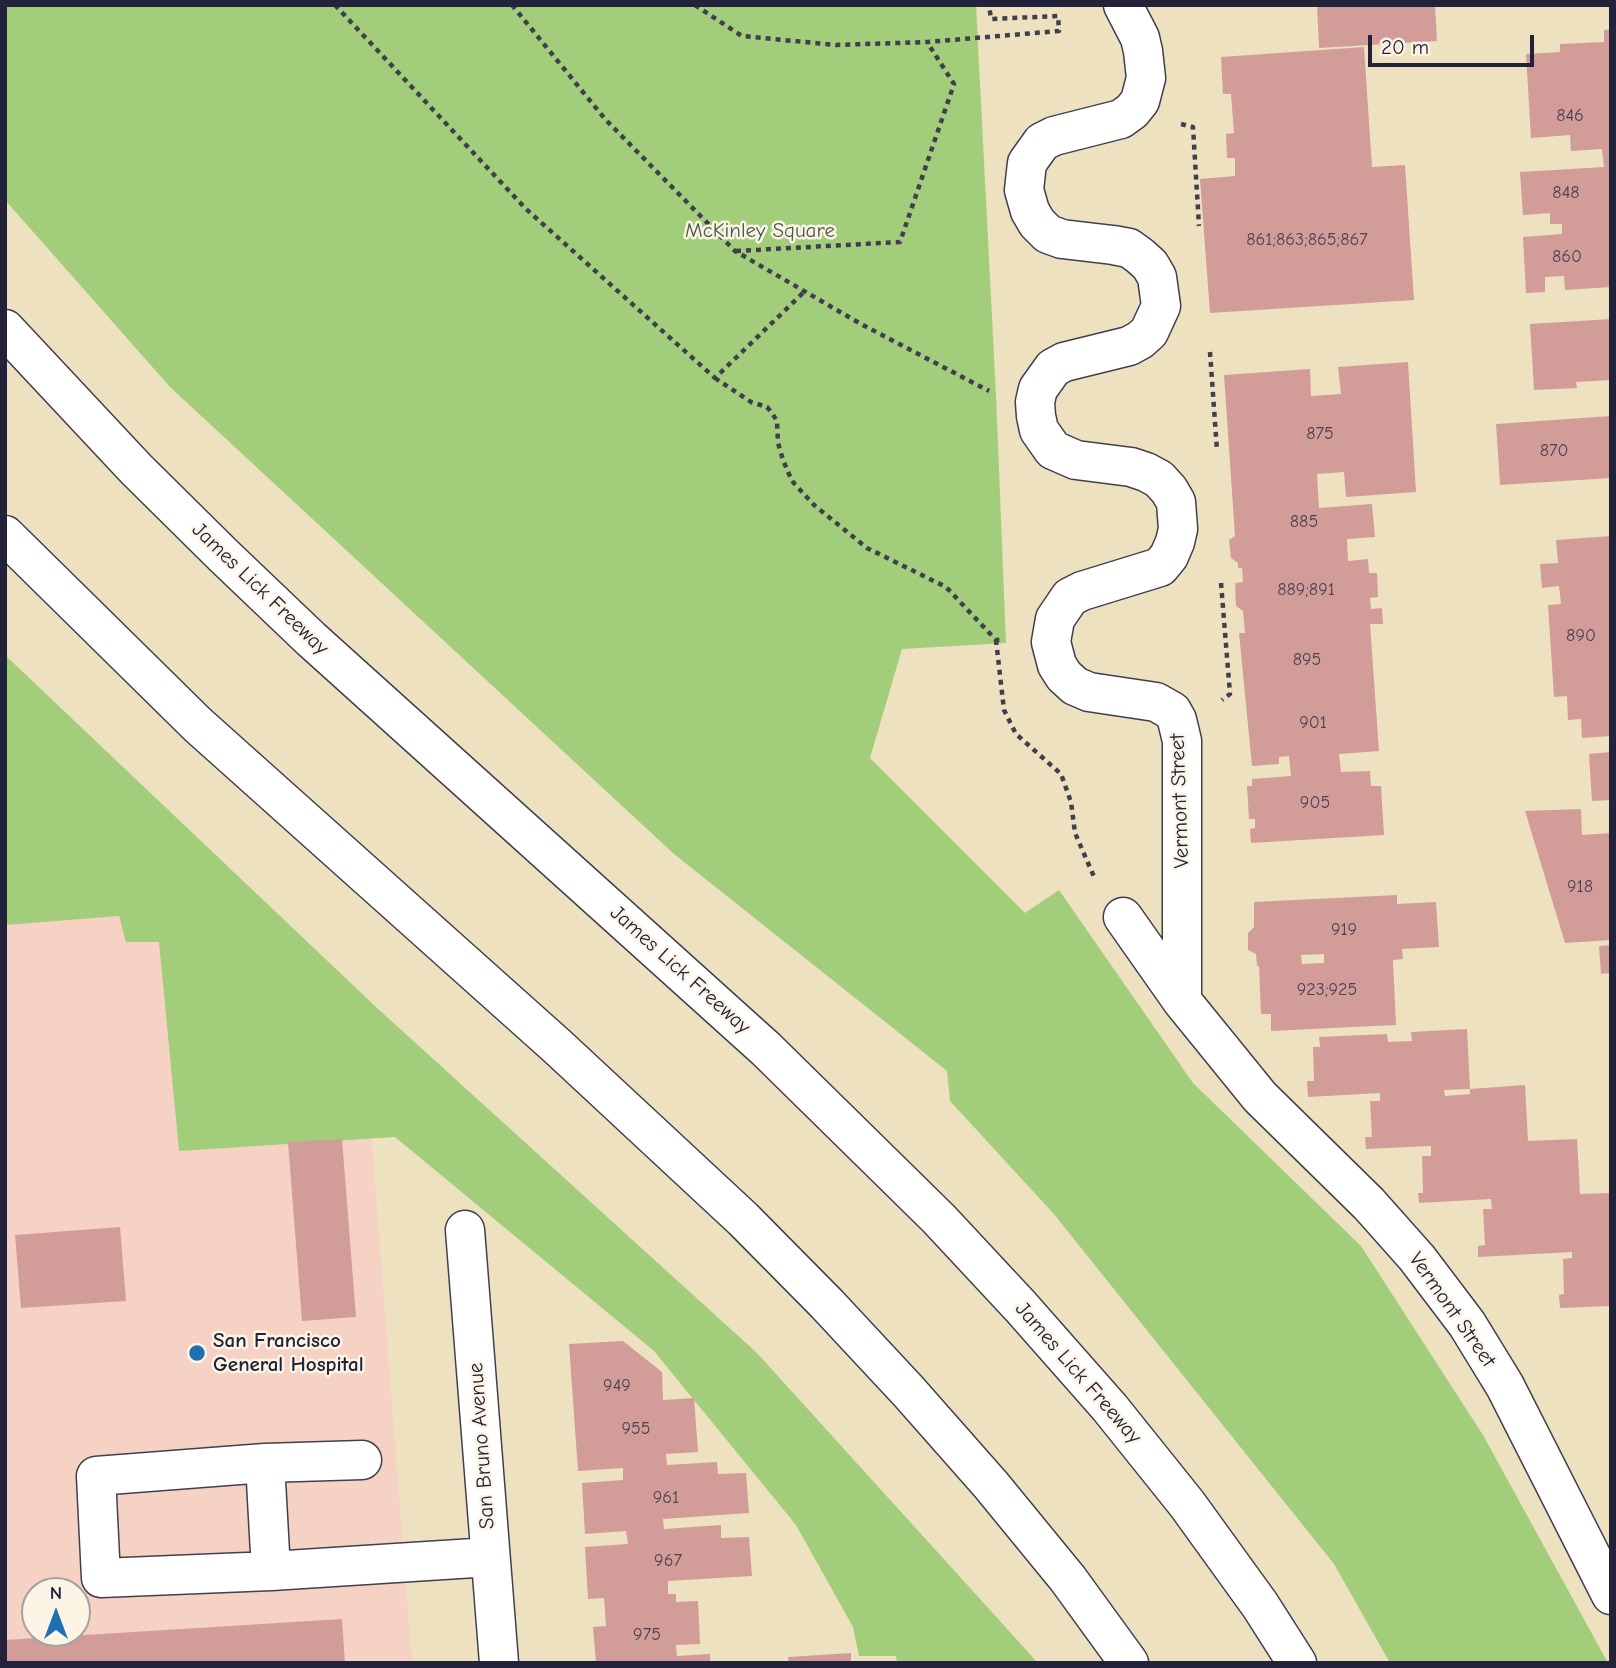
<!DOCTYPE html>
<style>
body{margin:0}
#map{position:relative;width:1616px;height:1668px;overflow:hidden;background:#eee1c0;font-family:"Comic Neue",sans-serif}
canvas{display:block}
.frame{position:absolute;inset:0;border:7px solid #22223b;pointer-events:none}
.north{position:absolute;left:21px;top:1577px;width:70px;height:70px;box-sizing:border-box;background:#fcf5e5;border:2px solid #a5a1a1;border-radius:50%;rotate:0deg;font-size:19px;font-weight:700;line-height:28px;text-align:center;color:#22223b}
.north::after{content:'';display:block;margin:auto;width:24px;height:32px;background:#1f6fb2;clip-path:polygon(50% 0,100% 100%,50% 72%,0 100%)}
.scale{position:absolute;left:1368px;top:35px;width:166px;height:32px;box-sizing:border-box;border:4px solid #22223b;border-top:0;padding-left:9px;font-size:21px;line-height:24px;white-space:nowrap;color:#22223b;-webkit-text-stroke:5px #fcf5e5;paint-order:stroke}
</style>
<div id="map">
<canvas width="1616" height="1668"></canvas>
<div class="frame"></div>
<div class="north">N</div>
<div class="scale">20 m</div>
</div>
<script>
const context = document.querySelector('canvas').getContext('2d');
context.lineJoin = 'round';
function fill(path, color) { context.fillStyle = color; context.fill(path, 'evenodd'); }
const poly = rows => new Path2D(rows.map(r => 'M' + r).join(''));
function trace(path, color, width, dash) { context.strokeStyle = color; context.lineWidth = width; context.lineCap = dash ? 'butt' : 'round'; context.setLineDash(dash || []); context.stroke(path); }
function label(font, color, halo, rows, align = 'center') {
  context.font = font + ' "Comic Neue",sans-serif'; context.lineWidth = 5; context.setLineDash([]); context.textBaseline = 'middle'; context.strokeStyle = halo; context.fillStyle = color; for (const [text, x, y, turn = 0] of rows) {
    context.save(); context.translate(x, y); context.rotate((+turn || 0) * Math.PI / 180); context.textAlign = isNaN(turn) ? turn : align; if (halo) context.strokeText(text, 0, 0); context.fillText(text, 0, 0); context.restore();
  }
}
const built = poly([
 [5,744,370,1116,412,1663,5,1663],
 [35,1591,77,1591,77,1633,35,1633]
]);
const green = poly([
 [5,5,976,5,996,395,1006,643,902,649,870,758,1025,913,1059,890,1193,1083,1361,1246,1483,1435,1608,1663,1390,1663,1334,1564,1053,1213,950,1101,947,1071,674,854,170,387,5,200],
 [5,655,376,1007,757,1353,1038,1663,897,1663,896,1656,859,1656,853,1627,796,1525,654,1351,395,1137,179,1151,159,942,126,942,119,916,5,925]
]);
const building = poly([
 [1317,5,1435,5,1437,41,1319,48],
 [1611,29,1611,287,1565,290,1564,276,1545,277,1545,292,1526,293,1523,237,1562,234,1562,224,1550,224,1550,213,1523,215,1520,172,1604,167,1602,149,1571,151,1570,135,1531,138,1526,54,1560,52,1560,44,1604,42,1604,30],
 [1364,47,1372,167,1405,165,1414,300,1210,313,1200,179,1235,176,1235,158,1227,158,1226,134,1234,133,1231,94,1223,94,1221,57],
 [1611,319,1611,380,1576,382,1577,388,1534,390,1530,324],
 [1408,362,1416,492,1346,497,1344,472,1317,474,1319,508,1372,504,1375,537,1347,539,1348,561,1368,559,1369,573,1377,573,1378,597,1370,598,1371,609,1382,608,1383,624,1370,624,1379,751,1339,754,1341,772,1370,771,1371,786,1381,786,1384,835,1251,843,1250,829,1255,828,1255,819,1249,819,1247,786,1252,786,1252,779,1291,776,1289,756,1279,757,1279,764,1252,766,1239,633,1245,633,1243,611,1236,606,1235,583,1243,582,1242,568,1238,568,1238,563,1231,558,1229,540,1235,536,1224,375,1310,369,1311,396,1341,394,1338,367],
 [1611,416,1611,478,1500,485,1496,424],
 [1611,536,1611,736,1582,738,1581,719,1568,720,1567,696,1554,697,1548,605,1561,604,1559,586,1542,588,1540,564,1558,563,1556,540],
 [1611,752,1611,800,1592,801,1589,754],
 [1581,809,1582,835,1611,833,1611,940,1565,943,1525,811],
 [1397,895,1397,904,1436,902,1439,947,1402,949,1403,959,1393,960,1396,1025,1271,1031,1271,1014,1261,1014,1259,966,1257,966,1256,954,1248,950,1248,933,1254,927,1254,902],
 [1324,954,1324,963,1302,964,1301,955],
 [1611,945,1611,973,1601,974,1599,946],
 [1467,1029,1470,1089,1444,1090,1445,1096,1470,1094,1470,1089,1525,1085,1528,1141,1577,1139,1580,1194,1611,1193,1611,1306,1560,1308,1559,1295,1564,1294,1563,1259,1572,1258,1572,1252,1478,1257,1478,1246,1485,1245,1483,1209,1492,1209,1491,1199,1419,1203,1418,1193,1423,1193,1422,1156,1431,1156,1431,1146,1366,1149,1365,1137,1372,1137,1370,1101,1380,1101,1380,1093,1308,1097,1307,1081,1314,1081,1313,1047,1320,1047,1319,1037,1387,1034,1388,1042,1412,1041,1411,1032],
 [342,1139,356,1317,302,1321,288,1142],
 [120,1227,126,1301,21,1308,15,1235],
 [623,1341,662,1372,663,1400,694,1398,698,1452,666,1454,667,1465,717,1462,718,1474,746,1473,749,1513,663,1519,664,1529,721,1525,721,1538,749,1537,752,1576,668,1581,668,1594,676,1594,676,1602,698,1601,700,1644,676,1645,677,1656,710,1654,710,1663,596,1663,593,1627,606,1626,604,1598,588,1599,585,1547,628,1544,626,1531,585,1534,582,1483,623,1480,623,1468,578,1471,569,1344],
 [342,1619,345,1663,5,1663,5,1640],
 [851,1653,851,1663,789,1663,788,1657]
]);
const path = poly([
 [335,5,526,209,715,378,805,291],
 [512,5,605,119,735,251,861,324,989,391],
 [695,5,742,36,836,45,927,42,1059,31,1058,16,991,19,989,5],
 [1181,124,1193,127,1199,226],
 [736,251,900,242,954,84,927,42],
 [1210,352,1217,450],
 [715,378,751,402,767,407,772,413,777,421,778,443,783,460,792,481,814,505,867,548,946,587,996,640,1001,640],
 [1221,583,1230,694,1222,700],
 [996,640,1004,710,1016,734,1061,774,1071,802,1075,833,1095,879]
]);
const minor = poly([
 [1123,5,1140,38,1143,51,1146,78,1140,101,1132,111,1121,119,1054,136,1042,142,1027,163,1024,190,1030,211,1037,223,1048,234,1062,239,1113,245,1129,248,1140,256,1150,265,1157,277,1161,306,1149,332,1140,340,1129,346,1064,362,1053,368,1038,389,1035,402,1036,416,1039,430,1053,450,1076,460,1131,467,1146,472,1159,479,1169,490,1176,502,1178,529,1175,542,1169,556,1160,567,1082,591,1070,597,1055,619,1051,642,1057,665,1064,676,1075,686,1089,692,1156,702,1172,711,1177,720,1182,741,1182,1001],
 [1123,917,1182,1001,1260,1097,1369,1204,1417,1258,1467,1324,1505,1386,1611,1595],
 [465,1230,499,1663],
 [265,1463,271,1571,101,1578,96,1476,265,1463],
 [265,1463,362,1460],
 [271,1571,490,1557]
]);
const highway = poly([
 [5,329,136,469,224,556,311,639,766,1049,939,1219,1021,1307,1110,1408,1187,1504,1260,1605,1297,1663],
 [5,535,198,725,558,1047,743,1219,827,1304,909,1392,991,1485,1068,1579,1129,1663]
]);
const markers = [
 [197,1353,9,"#1f6fb2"]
];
const numberNames = [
 ["846",1570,116],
 ["848",1566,193],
 ["861;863;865;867",1307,240],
 ["860",1567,257],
 ["875",1320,434],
 ["870",1554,451],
 ["885",1304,522],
 ["889;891",1306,590],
 ["890",1581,636],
 ["895",1307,660],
 ["901",1313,723],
 ["905",1315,803],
 ["918",1580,887],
 ["919",1344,930],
 ["923;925",1327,990],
 ["949",617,1386],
 ["955",636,1429],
 ["961",666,1498],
 ["967",668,1561],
 ["975",647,1635]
];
const parkNames = [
 ["McKinley Square",760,231]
];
const streetNames = [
 ["James Lick Freeway",260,589,44],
 ["Vermont Street",1180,801,-92],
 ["James Lick Freeway",680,970,42],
 ["Vermont Street",1452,1310,55],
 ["James Lick Freeway",1078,1373,49],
 ["San Bruno Avenue",482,1446,-94]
];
const poiNames = [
 ["San Francisco",213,1341],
 ["General Hospital",213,1365]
];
fill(built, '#f6d2c4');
fill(green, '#a2ce7b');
fill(building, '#d29d98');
trace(minor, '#413f4f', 41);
trace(highway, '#413f4f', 41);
trace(path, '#413f4f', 4.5, [5, 5]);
trace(minor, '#fff', 38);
trace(highway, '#fff', 38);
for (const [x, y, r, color] of markers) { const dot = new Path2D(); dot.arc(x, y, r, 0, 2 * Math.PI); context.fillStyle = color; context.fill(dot); trace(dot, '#fcf5e5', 2.5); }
label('18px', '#4e4152', null, numberNames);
label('21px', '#48564e', '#fcf5e5', parkNames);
label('21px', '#22223b', '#fcf5e5', streetNames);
label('bold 21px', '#22223b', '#fcf5e5', poiNames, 'left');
</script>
